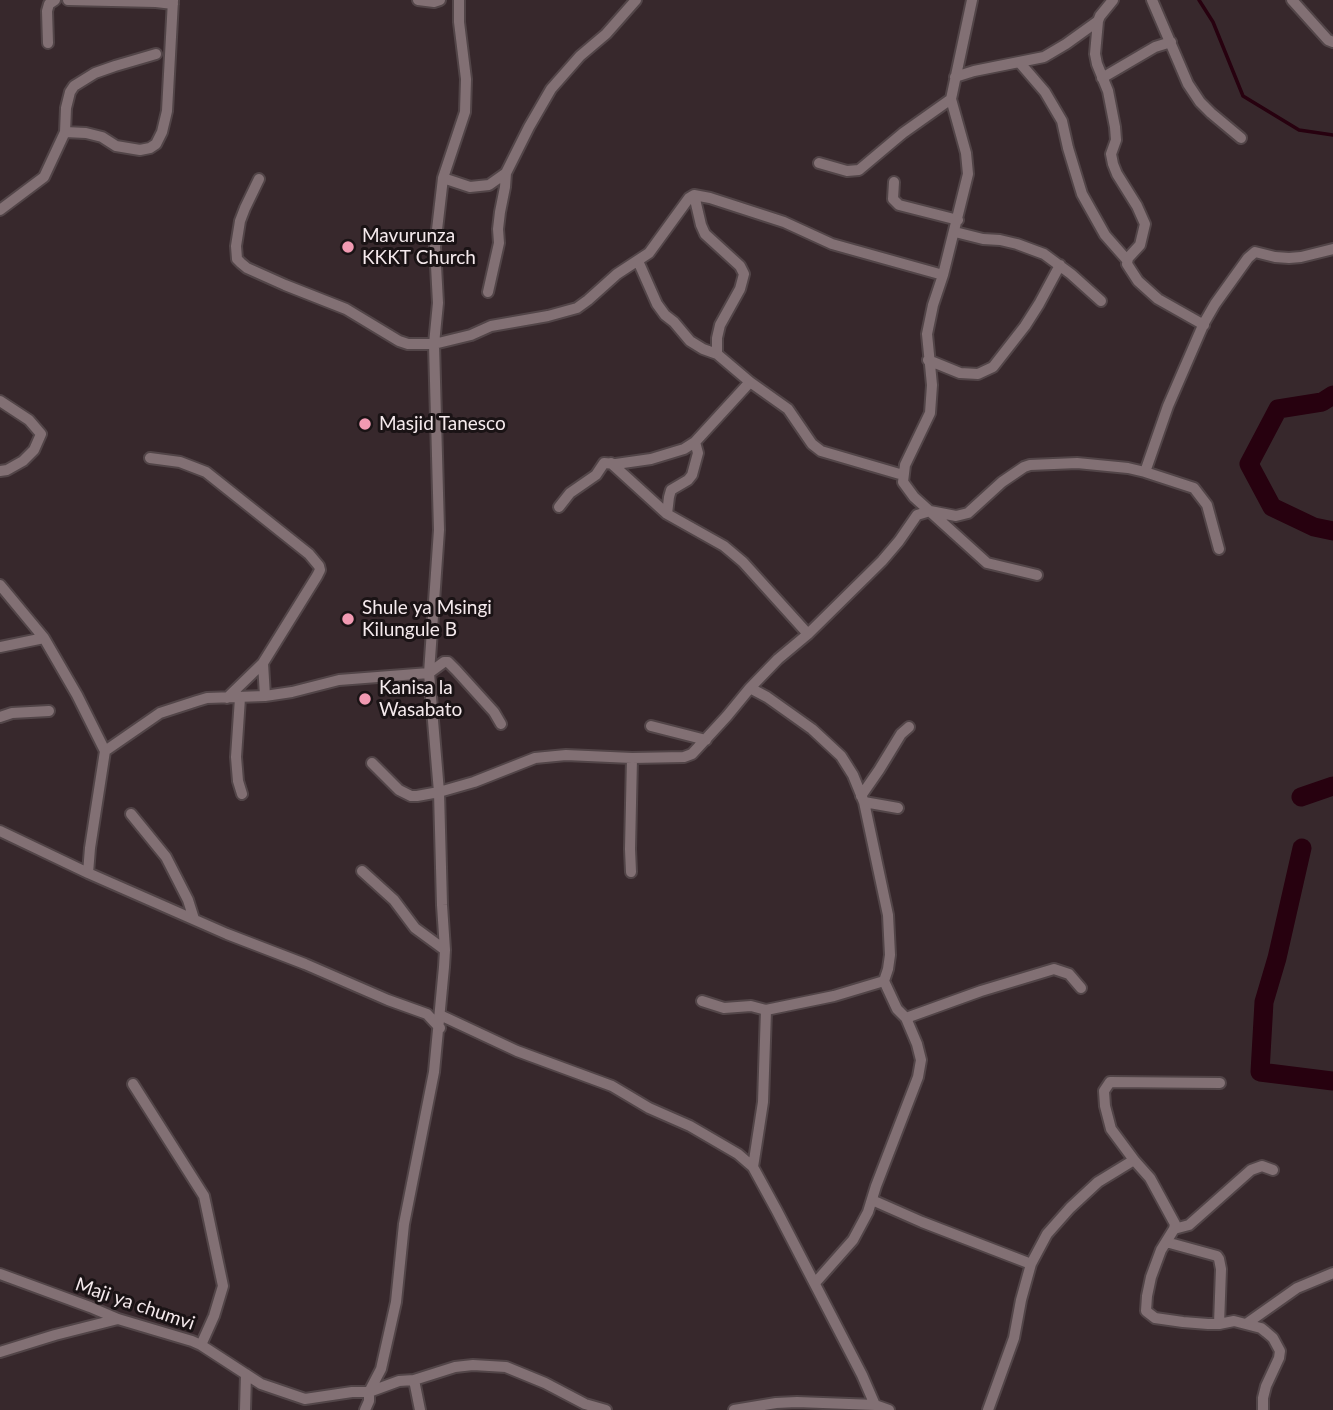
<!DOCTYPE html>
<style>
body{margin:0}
canvas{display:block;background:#37282c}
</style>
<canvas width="1333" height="1410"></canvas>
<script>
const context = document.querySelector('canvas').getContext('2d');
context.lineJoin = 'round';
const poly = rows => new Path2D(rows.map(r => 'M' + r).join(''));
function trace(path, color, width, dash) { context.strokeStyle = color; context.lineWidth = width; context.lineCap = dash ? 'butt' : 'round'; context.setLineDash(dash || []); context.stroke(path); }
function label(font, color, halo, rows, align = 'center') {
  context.font = font + ' Lato,sans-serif'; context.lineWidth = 6; context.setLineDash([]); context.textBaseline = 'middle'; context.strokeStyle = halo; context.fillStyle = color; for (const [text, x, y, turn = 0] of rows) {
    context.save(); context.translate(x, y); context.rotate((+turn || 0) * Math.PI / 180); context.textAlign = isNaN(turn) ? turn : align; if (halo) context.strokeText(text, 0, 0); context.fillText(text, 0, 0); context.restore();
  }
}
const stream = poly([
 [1199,0,1213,22,1243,96,1299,130,1333,135]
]);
const river = poly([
 [1333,395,1322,402,1278,409,1249,464,1272,507,1314,527,1333,531],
 [1301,797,1333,786],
 [1302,848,1277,958,1264,1002,1260,1072,1333,1081]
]);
const minor = poly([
 [68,0,156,2,173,4],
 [418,0,434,2,440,0],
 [1113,0,1100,16,1098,21,1095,54,1097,64,1108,91,1115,127,1116,140,1111,154,1113,164,1117,174,1137,206,1145,224,1140,245,1128,258,1127,264,1138,281,1158,299,1204,325],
 [1152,0,1188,84,1200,102,1211,113,1241,138],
 [1292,0,1328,40,1333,42],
 [48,43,47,11,49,4,55,0],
 [1020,63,1045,92,1062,121,1068,148,1082,194,1105,235,1127,260],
 [955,77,974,71,1044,57,1066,44,1098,21],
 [1102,78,1155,47,1171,42],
 [65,132,66,108,70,92,74,86,95,73,115,66,156,54],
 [819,163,847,171,859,170,903,133,951,99],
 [443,178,470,187,489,185,506,173,529,127,551,89,580,56,606,34,636,0],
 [259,179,245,208,240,221,236,246,237,259,241,263,247,268,285,285,346,309,399,341,408,344,434,344,471,335,491,326,548,316,577,308,588,300,617,274,649,253,689,198,694,195,710,198,784,222,832,244,943,275,968,174,966,153,951,99,972,0],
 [894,182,893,199,899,205,958,220],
 [694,195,701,225,705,234,740,266,744,274,740,289,720,325,717,338,717,354],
 [0,210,44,177,65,132,86,133,102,137,116,146,140,150,150,148,156,144,162,132,167,111,173,0],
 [955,232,983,239,1000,240,1017,244,1044,254,1071,274,1101,301],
 [638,261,657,304,665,315,674,322,690,341,703,349,717,354,750,382,788,409,812,444,821,451,903,475],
 [943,275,933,305,927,334,932,385,930,413,905,465,903,482,914,497,987,563,1037,575],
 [488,292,499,243,498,229,500,212,505,187,506,173],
 [928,360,960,373,978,374,993,367,1025,326,1039,304,1060,265],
 [0,401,29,420,41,434,34,450,23,461,7,470,0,471],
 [150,458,180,462,206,472,309,554,319,566,320,570,317,576,263,663,227,698],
 [611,463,667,514,724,546,743,562,808,634],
 [1145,472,1168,406,1204,323,1215,304,1248,258,1255,252,1275,257,1289,258,1301,257,1333,249],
 [559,507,570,493,596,475,604,463,616,464,651,459,684,449,695,442,750,382],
 [667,514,669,497,671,490,688,480,692,475,698,453,695,442],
 [0,585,44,638],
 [0,647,44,638,77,695,105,751,90,848,88,873],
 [263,663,265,696],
 [750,688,767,697,812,729,841,756,853,775,864,802,888,915,890,955,888,969,884,981],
 [240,698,236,757,238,781,242,794],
 [0,717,12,713,49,711],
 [651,726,706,740],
 [105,751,160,713,197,701,207,698,265,696,292,692,339,680,429,673,444,662,448,662,456,670,494,712,501,724],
 [372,763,399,790,411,796,417,796,439,792,474,782,535,758,566,755,632,758,684,757,692,754,727,716,750,688,778,659,808,634,882,561,899,541,917,515,930,511,956,516,968,513,1002,482,1024,467,1030,465,1077,463,1128,468,1145,472,1194,488,1207,505,1219,549],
 [861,796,879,770,901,734,909,727],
 [864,802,898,808],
 [131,814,166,857,188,900,194,919],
 [0,831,88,873,227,934,305,964,388,1000,427,1014,440,1028],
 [362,871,394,900,415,928,445,950],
 [631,872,630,849,632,758],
 [702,1001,724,1008,751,1006,766,1010,834,996,884,981,897,1009,906,1018,917,1044,921,1060,918,1077,876,1186,868,1212,853,1240,815,1283],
 [440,1015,517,1051,612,1086,649,1108,690,1126,738,1154,753,1167,777,1211,862,1375,875,1405],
 [906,1018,981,991,1054,969,1069,974,1081,988],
 [133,1084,204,1196,223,1286,214,1316,201,1345],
 [1134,1160,1111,1129,1105,1106,1104,1091,1110,1082,1220,1083],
 [753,1167,763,1102,766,1010],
 [872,1200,922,1222,1031,1264],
 [1174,1229,1189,1225,1251,1170,1262,1166,1273,1170],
 [1166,1242,1217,1256,1219,1259,1221,1269,1219,1324],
 [0,1274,90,1307,118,1319,192,1341,201,1345,261,1384,305,1399,352,1392,369,1392,399,1381,414,1380,455,1367,473,1365,506,1367,545,1383,585,1404,606,1410],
 [1246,1324,1297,1288,1333,1273],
 [0,1352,55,1335,118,1319],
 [414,1380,420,1410],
 [245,1410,246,1374],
 [365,1410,369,1401,369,1392,381,1369,396,1302,404,1224,434,1072,444,967,445,950,442,905,439,792,429,673,439,530,434,344,438,303,435,247,443,178,465,112,466,79,459,22,459,0],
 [734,1410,776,1403,797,1402,875,1405,889,1410],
 [988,1410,1014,1338,1021,1300,1031,1264,1047,1234,1070,1208,1098,1182,1134,1160,1150,1178,1175,1224,1174,1229,1161,1250,1151,1277,1147,1296,1146,1311,1155,1318,1183,1322,1208,1324,1219,1324,1234,1321,1261,1328,1266,1332,1273,1338,1280,1351,1279,1358,1266,1386,1263,1398,1263,1410]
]);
const markers = [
 [348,247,7,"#f19ab2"],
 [365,424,7,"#f19ab2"],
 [348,619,7,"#f19ab2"],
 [365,699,7,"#f19ab2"]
];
const poiNames = [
 ["Mavurunza",362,236],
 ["KKKT Church",362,258],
 ["Masjid Tanesco",379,424],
 ["Shule ya Msingi",362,608],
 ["Kilungule B",362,630],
 ["Kanisa la",379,688],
 ["Wasabato",379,710]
];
const streetNames = [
 ["Maji ya chumvi",135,1304,19]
];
trace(stream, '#27010f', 3.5);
trace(river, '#27010f', 19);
trace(minor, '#524548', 14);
trace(minor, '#827074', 10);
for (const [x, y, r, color] of markers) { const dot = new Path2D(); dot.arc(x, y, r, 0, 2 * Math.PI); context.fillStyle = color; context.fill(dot); trace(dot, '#1a1315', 2.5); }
label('19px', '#f5eaed', '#1a1315', poiNames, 'left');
label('19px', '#f5eaed', '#1a1315', streetNames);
</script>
